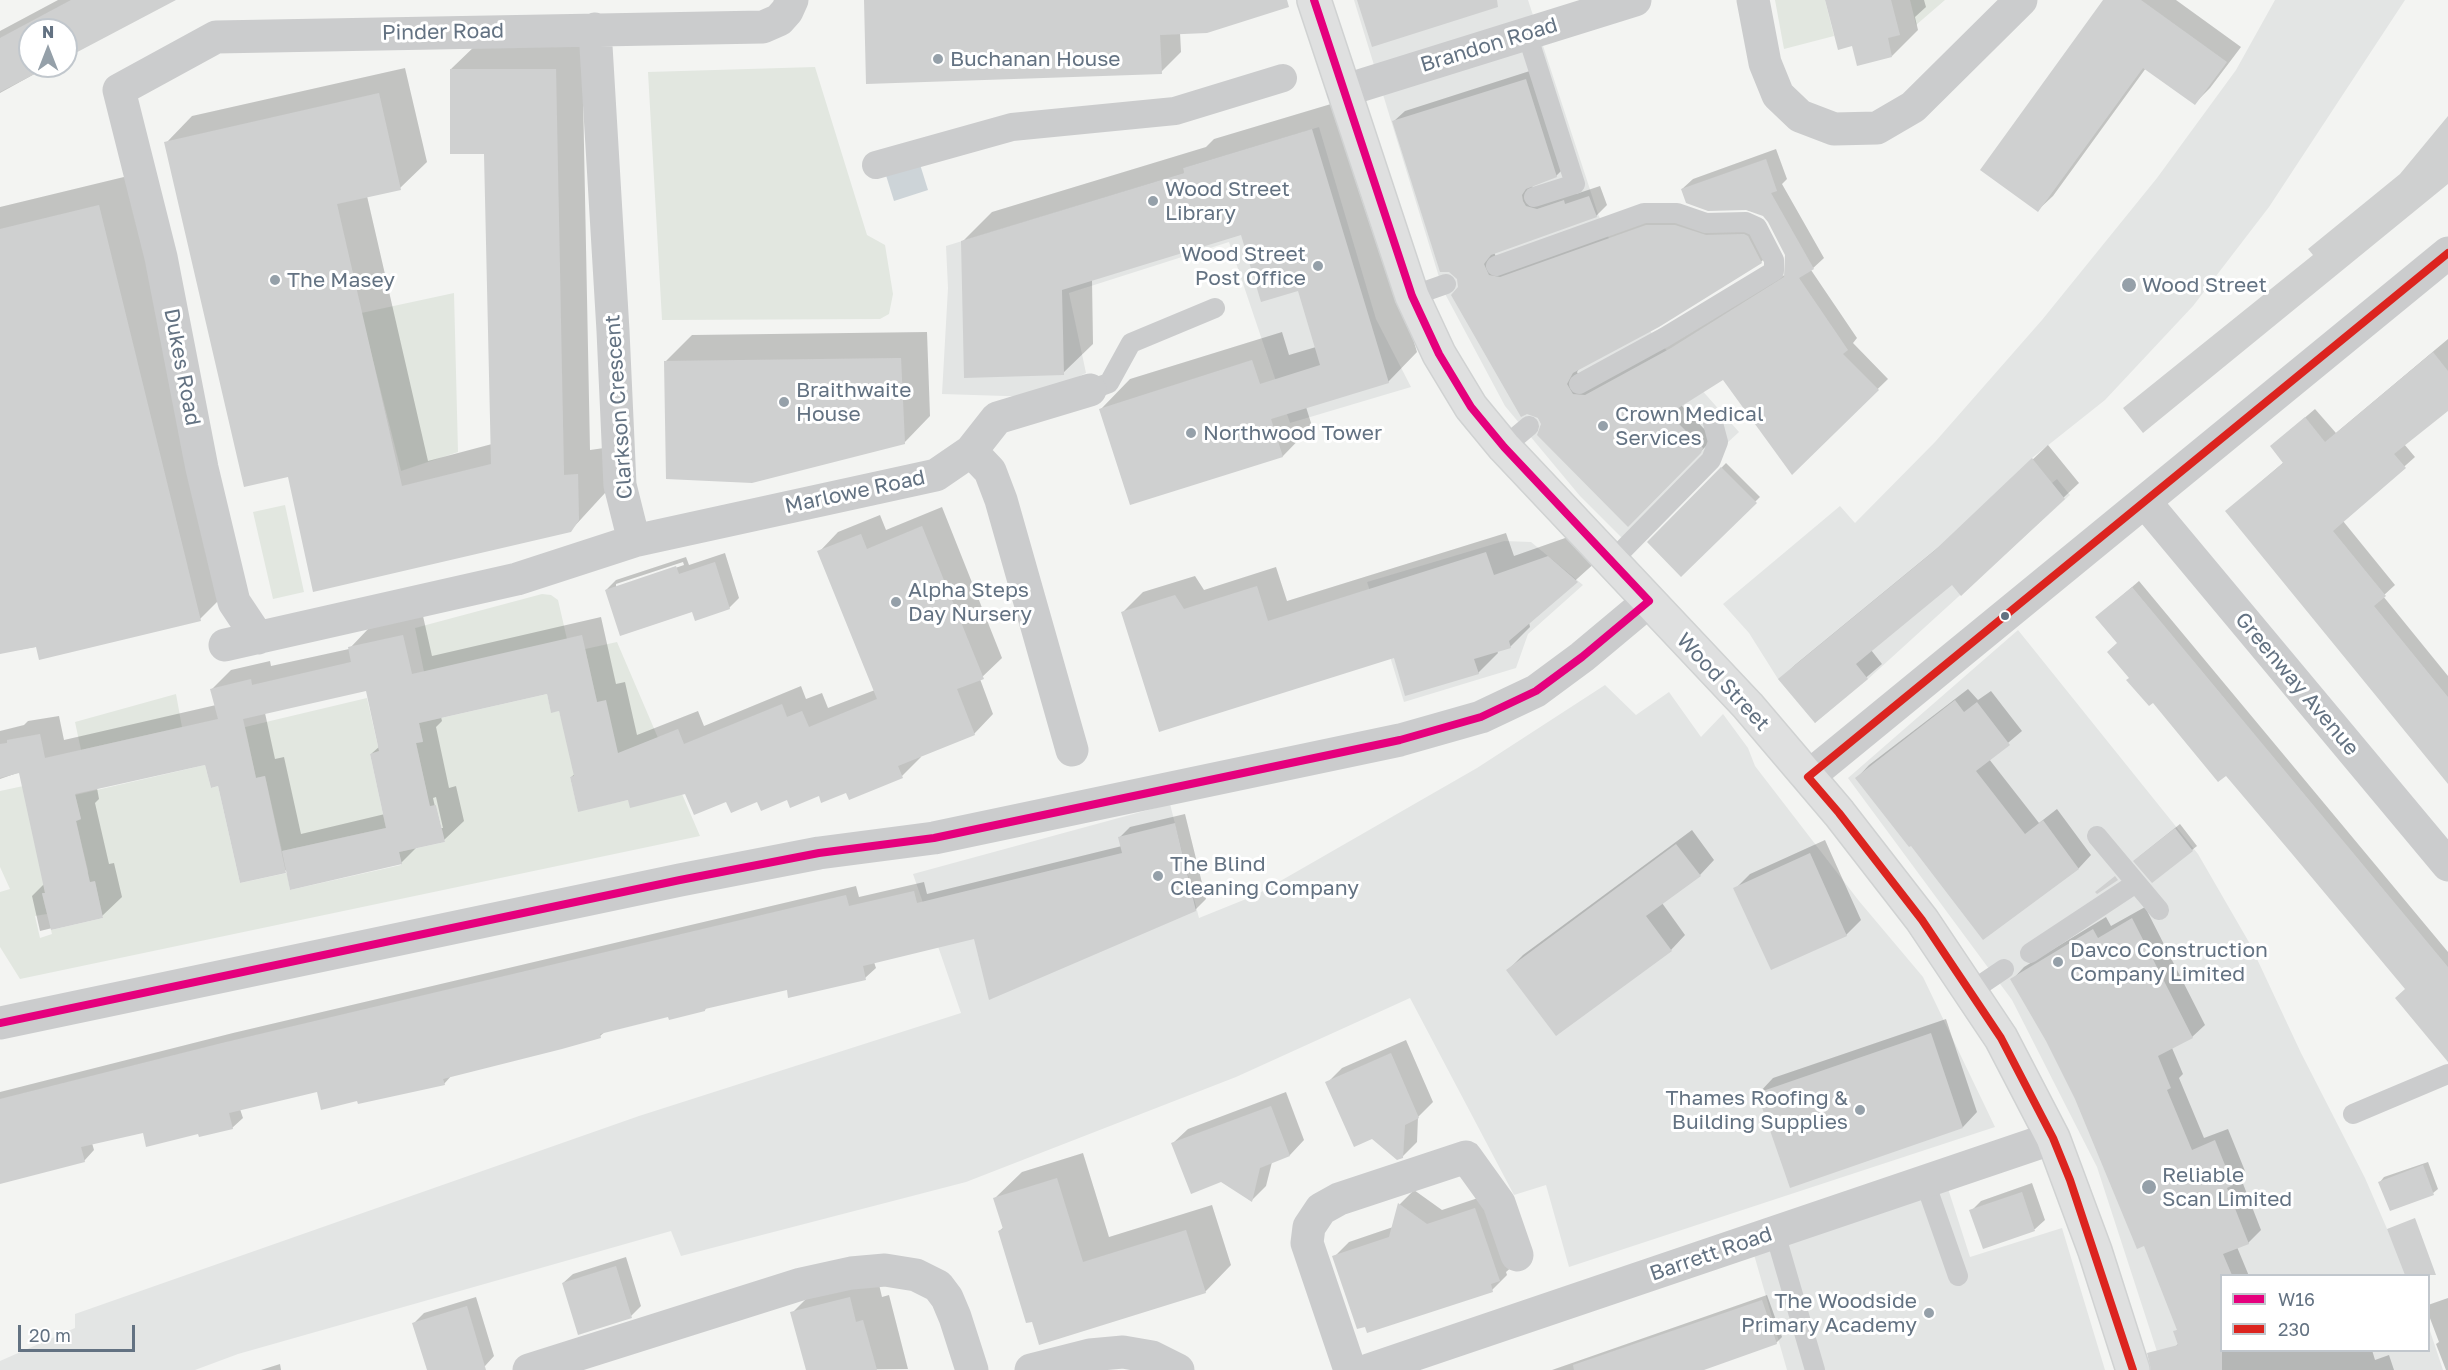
<!DOCTYPE html>
<style>
body{margin:0}
#map{position:relative;width:2448px;height:1370px;overflow:hidden;background:#f3f4f2;font-family:"Golos Text",sans-serif}
canvas{display:block}
.legend{position:absolute;left:2220px;top:1274px;width:210px;height:78px;box-sizing:border-box;background:#fff;border:2px solid #c1c7cd;margin:0;padding:8px 10px;list-style:none;font-size:18px;color:#637282}
.legend li{display:flex;align-items:center;gap:12px;height:30px}
.legend b{width:30px;border:2px solid #c1c7cd}
.north{position:absolute;left:18px;top:18px;width:60px;height:60px;box-sizing:border-box;background:#fff;border:2px solid #c1c7cd;border-radius:50%;rotate:0deg;font-size:16px;font-weight:700;line-height:24px;text-align:center;color:#637282}
.north::after{content:'';display:block;margin:auto;width:21px;height:27px;background:#95a0a9;clip-path:polygon(50% 0,100% 100%,50% 72%,0 100%)}
.scale{position:absolute;left:18px;top:1325px;width:117px;height:27px;box-sizing:border-box;border:3px solid #637282;border-top:0;padding-left:8px;font-size:18px;line-height:21px;white-space:nowrap;color:#637282;-webkit-text-stroke:4px #fff;paint-order:stroke}
</style>
<div id="map">
<canvas width="2448" height="1370"></canvas>
<ul class="legend">
<li><b style="height:8px;background:#e5007d"></b>W16</li>
<li><b style="height:8px;background:#dc241f"></b>230</li>
</ul>
<div class="north">N</div>
<div class="scale">20 m</div>
</div>
<script>
const context = document.querySelector('canvas').getContext('2d');
context.lineJoin = 'round';
function fill(path, color) { context.fillStyle = color; context.fill(path, 'evenodd'); }
const poly = rows => new Path2D(rows.map(r => 'M' + r).join(''));
function trace(path, color, width, dash) { context.strokeStyle = color; context.lineWidth = width; context.lineCap = dash ? 'butt' : 'round'; context.setLineDash(dash || []); context.stroke(path); }
function label(font, color, halo, rows, align = 'center') {
  context.font = font + ' "Golos Text",sans-serif'; context.lineWidth = 6; context.setLineDash([]); context.textBaseline = 'middle'; context.strokeStyle = halo; context.fillStyle = color; for (const [text, x, y, turn = 0] of rows) {
    context.save(); context.translate(x, y); context.rotate((+turn || 0) * Math.PI / 180); context.textAlign = isNaN(turn) ? turn : align; if (halo) context.strokeText(text, 0, 0); context.fillText(text, 0, 0); context.restore();
  }
}
const built = poly([
 [1354,0,1528,0,1598,214,1652,334,1739,432,1623,539,1580,496,1505,406,1443,290],
 [2275,0,2405,0,2269,207,2193,306,2105,400,2032,458,2052,483,2057,479,2070,495,1868,679,1815,723,1778,679,1749,633,1723,604,1840,506,1855,523,1935,442,2042,320,2157,178,2236,70],
 [1319,127,1376,319,1411,387,1290,423,1229,242,1069,293,1086,373,1037,397,942,394,948,288,946,246,1184,173,1183,168],
 [1504,541,1531,542,1583,585,1528,634,1516,668,1404,702,1367,582],
 [2018,630,2198,854,2250,944,2301,1053,2365,1178,2407,1275,2222,1276,2222,1350,2428,1350,2429,1328,2443,1370,2163,1370,2097,1167,2012,1000,1848,778],
 [1605,685,1636,715,1669,692,1701,737,1723,714,1748,748,1755,766,1859,901,1923,977,1995,1127,1569,1267,1546,1185,1514,1195,1410,998,1236,1077,966,1182,681,1256,671,1231,238,1354,195,1370,0,1370,0,1361,75,1328,75,1314,639,1116,961,1013,913,874,1170,804,1199,918,1256,895,1477,768],
 [1943,1173,1970,1257,2062,1228,2105,1370,1787,1370,1749,1237]
]);
const green = poly([
 [1775,0,1825,0,1834,36,1784,49],
 [1910,0,1945,0,1916,25],
 [815,67,867,235,885,245,893,294,889,314,880,319,662,320,648,72],
 [454,293,458,452,401,471,361,313],
 [285,505,304,592,273,599,253,512],
 [542,594,551,595,558,600,570,652,424,672,415,628],
 [617,642,700,836,20,979,0,947,0,892,10,889,0,867,0,791,28,785,45,893,42,894,47,914,35,916,40,938,52,934,51,930,103,918,95,882,86,883,88,871,76,821,81,819,75,795,205,765,211,788,218,786,240,883,287,873,290,890,401,865,399,852,445,842,436,805,423,808,427,794,416,743,423,741,419,723,547,694,551,712,559,711,578,775,570,777,578,811,628,800,623,778,597,702,585,649],
 [176,694,182,727,81,750,75,722],
 [367,698,379,751,370,754,386,828,282,851,265,776,256,778,245,727]
]);
const water = poly([
 [918,158,928,190,894,201,884,169]
]);
const shadow = poly([
 [58,0,172,0,66,57,66,30,30,30,30,66,49,66,0,93,0,31],
 [865,0,1285,0,1180,32,1181,52,1161,72],
 [1827,0,1924,0,1926,7,1915,17,1918,30,1892,56,1853,44],
 [2105,0,2176,0,2241,47,2210,88,2195,103,2146,68,2053,196,2038,210],
 [478,43,582,43,590,450,604,448,605,493,571,530,289,475,166,143,192,116,405,68,427,162,400,188,367,196,428,461,492,444,486,153,451,69],
 [1536,69,1567,165,1556,176,1532,184,1533,190,1575,190,1576,194,1600,186,1607,205,1596,216,1494,252,1499,265,1658,215,1755,224,1772,251,1761,262,1579,369,1577,372,1583,384,1683,337,1786,274,1786,255,1769,221,1763,215,1682,189,1693,179,1776,149,1787,179,1782,184,1824,258,1811,270,1857,338,1853,343,1888,379,1792,472,1723,378,1681,405,1712,437,1711,441,1628,525,1542,424,1459,287,1459,279,1394,121,1405,111],
 [1341,101,1417,352,1388,382,1306,407,1312,426,1283,456,1131,504,1101,409,1130,379,1282,332,1289,355,1316,347,1299,289,1242,234,1092,279,1093,344,1063,373,962,242,992,212,1206,147,1214,139],
 [128,176,229,590,200,619,0,653,0,207],
 [927,332,930,416,904,443,665,362,692,335],
 [2448,339,2448,409,2404,444,2415,457,2343,521,2395,585,2383,596,2448,676,2448,781,2227,511,2284,462,2282,437,2315,409,2336,433],
 [2048,445,2079,483,1961,594,1952,583,1871,650,1882,664,1815,721,1780,680,1795,665,1951,537],
 [1726,463,1760,497,1681,575,1649,542],
 [942,507,1002,658,980,679,993,714,974,734,920,755,921,757,902,776,847,791,788,798,727,800,686,792,629,799,571,777,575,774,560,709,548,692,441,717,442,721,436,727,449,788,456,786,464,821,444,840,418,846,401,863,287,870,242,882,219,784,207,763,97,788,99,799,95,803,109,864,114,863,122,897,102,916,40,931,32,896,45,883,20,772,0,779,0,731,24,725,28,721,59,716,64,740,216,705,212,689,231,670,270,661,271,666,349,649,369,628,423,616,432,656,601,617,616,684,625,682,637,735,698,711,704,726,801,686,806,699,822,693,828,708,875,690,819,552,838,532,880,515,886,530],
 [367,689,380,746,371,754,385,814,301,834,284,757,275,759,265,713],
 [436,797,443,828,440,828,433,798],
 [1506,533,1514,556,1568,537,1597,561,1529,622,1530,627,1510,647,1497,651,1498,653,1478,673,1395,656,1123,612,1143,592,1195,576,1204,590,1276,567,1287,601],
 [725,553,739,598,729,608,692,610,606,590,616,580,686,557,689,565],
 [683,562,684,565,616,588,616,584],
 [2139,581,2448,952,2448,1037,2226,774,2130,678,2118,643,2097,617],
 [1968,689,1978,700,1991,691,2022,731,1989,759,2039,823,2057,809,2091,855,2079,868,1983,938,1911,844,1857,778,1869,765],
 [1185,814,1206,899,1195,910,975,937,874,962,876,968,865,978,788,989,707,1007,705,1010,669,1015,606,1031,600,1036,452,1075,444,1084,358,1099,318,1090,240,1109,243,1118,232,1128,199,1132,144,1131,92,1143,94,1150,84,1161,0,1182,0,1092,233,1033,856,886,859,897,924,882,927,894,1122,846,1120,837,1130,827],
 [2180,824,2197,846,2192,850,2140,856],
 [1692,830,1714,860,1700,875,1662,903,1685,935,1671,950,1508,970,1523,955],
 [1825,840,1861,920,1846,935,1772,968,1735,889,1750,874],
 [2145,907,2205,1025,2192,1037,2172,1048,2183,1074,2179,1078,2204,1138,2228,1129,2245,1171,2240,1176,2261,1230,2248,1243,2237,1247,2249,1276,2222,1276,2222,1350,2372,1350,2375,1360,2389,1355,2394,1370,2180,1370,2175,1347,2179,1343,2175,1332,2178,1329,2145,1244,2076,1098,2047,1040,2012,980,2024,967,2106,917,2111,926],
 [1946,1019,1977,1112,1963,1127,1759,1093,1773,1078],
 [1406,1040,1433,1102,1418,1117,1417,1142,1402,1157,1327,1083,1342,1068],
 [1286,1092,1304,1140,1290,1155,1272,1162,1266,1186,1251,1201,1173,1143,1188,1129],
 [1083,1153,1109,1237,1212,1205,1231,1265,1205,1292,1033,1320,999,1231,1004,1227,995,1198,1022,1172],
 [2428,1162,2438,1189,2433,1193,2380,1182,2384,1177],
 [2032,1183,2045,1220,2035,1229,1984,1247,1971,1211,1981,1201],
 [1414,1190,1442,1210,1490,1194,1514,1265,1506,1272,1507,1275,1492,1290,1334,1257,1349,1242,1393,1227,1400,1204],
 [626,1257,641,1306,631,1316,563,1283,573,1274],
 [876,1272,882,1297,889,1295,908,1369,807,1370,792,1313,819,1286],
 [1767,1295,1782,1337,1776,1343,1697,1370,1552,1370],
 [476,1297,494,1356,485,1366,471,1370,428,1370,414,1323,424,1313],
 [2448,1298,2448,1370,2446,1370,2436,1344,2439,1342,2428,1313,2428,1305],
 [280,1364,281,1370,261,1370]
]);
const building = poly([
 [71,0,176,0,66,58,66,30,30,30,30,66,50,66,0,92,0,38],
 [864,0,1287,0,1289,7,1207,33,1160,35,1162,74,866,84],
 [1357,0,1497,0,1498,7,1372,47],
 [1825,0,1891,0,1900,35,1888,38,1892,57,1857,66,1852,46,1838,50],
 [2103,0,2141,0,2227,62,2195,105,2143,68,2038,212,1980,170],
 [450,69,556,69,564,475,578,474,579,520,571,532,313,592,288,477,244,487,164,142,379,93,401,190,337,204,402,486,491,464,484,154,450,154],
 [1526,79,1557,177,1526,189,1522,195,1523,201,1526,206,1537,209,1564,200,1565,204,1589,196,1597,217,1491,255,1484,264,1489,275,1500,277,1646,225,1675,225,1706,235,1744,234,1748,236,1762,263,1659,327,1573,373,1567,384,1573,394,1585,395,1671,348,1784,277,1785,255,1768,222,1763,216,1746,210,1708,211,1686,203,1681,189,1766,159,1777,191,1771,193,1814,269,1799,278,1848,350,1843,354,1879,390,1792,475,1723,380,1669,414,1703,448,1701,453,1628,527,1537,435,1541,424,1538,418,1527,414,1521,417,1451,295,1458,287,1457,279,1449,272,1440,272,1392,121],
 [2448,116,2448,184,2143,433,2123,408,2313,255,2308,249,2400,174],
 [1312,129,1389,383,1271,419,1283,457,1130,505,1099,409,1252,360,1260,384,1320,365,1298,291,1261,302,1241,235,1062,290,1064,375,964,378,961,241,1184,173,1183,168],
 [99,205,201,621,39,660,36,647,0,654,0,229],
 [2433,352,2448,371,2448,411,2394,454,2406,468,2333,531,2386,596,2374,606,2448,697,2448,784,2225,511,2283,463,2270,446,2305,417,2325,442],
 [901,358,905,444,752,483,666,479,664,361],
 [2032,458,2065,499,1961,596,1952,585,1856,664,1868,679,1815,723,1778,679,1934,551],
 [1721,467,1757,503,1681,577,1647,542],
 [922,526,984,679,957,689,975,735,898,766,903,778,849,800,846,793,821,803,819,796,790,808,787,800,761,811,757,802,731,813,726,802,694,815,685,794,630,808,628,800,578,812,570,777,574,776,559,711,551,713,547,694,419,723,423,742,416,743,430,806,436,805,445,842,399,852,402,864,290,890,282,851,386,828,370,754,379,751,366,691,243,719,256,778,265,776,286,873,240,883,218,786,211,788,205,765,75,794,81,819,76,821,90,882,95,881,103,918,51,930,42,893,45,893,19,773,0,778,0,744,7,743,7,740,40,734,45,758,218,719,210,689,251,679,252,685,351,662,348,647,403,635,412,674,582,635,597,702,606,700,618,753,678,729,684,744,782,704,787,717,802,711,809,727,877,699,817,551,861,534,867,549],
 [1486,552,1494,575,1548,556,1578,582,1509,641,1511,648,1474,659,1479,674,1405,696,1394,658,1159,732,1121,612,1175,595,1184,609,1257,586,1268,621],
 [715,562,730,609,695,621,692,612,620,636,605,590,676,566,679,574],
 [2132,587,2448,967,2448,1062,2395,998,2405,989,2293,855,2226,776,2218,782,2153,703,2149,706,2126,680,2129,678,2107,652,2117,643,2095,617],
 [1955,700,1964,712,1977,702,2010,745,1976,771,2025,834,2043,820,2079,869,1983,940,1911,846,1909,847,1855,778],
 [1175,823,1196,911,989,1000,974,939,863,966,866,980,788,998,787,990,705,1009,705,1011,669,1020,668,1017,600,1034,601,1038,562,1049,443,1079,445,1085,358,1104,357,1101,321,1110,317,1092,229,1113,233,1129,199,1137,198,1134,146,1147,143,1133,81,1147,85,1162,0,1184,0,1099,222,1043,846,895,849,906,914,891,917,903,1122,853,1118,837],
 [2175,828,2193,851,2152,883,2133,861],
 [1676,844,1701,876,1646,916,1672,951,1556,1036,1506,970],
 [1810,853,1847,936,1771,970,1733,888],
 [2115,876,2118,880,2097,894,2095,892],
 [2132,918,2193,1038,2158,1056,2171,1088,2167,1090,2192,1150,2215,1140,2233,1185,2227,1188,2249,1244,2223,1254,2232,1275,2222,1275,2222,1370,2151,1370,2147,1353,2178,1345,2173,1331,2177,1330,2144,1246,2137,1249,2075,1099,2046,1041,2010,979,2093,929,2098,938],
 [1931,1033,1963,1128,1790,1188,1757,1093],
 [1391,1053,1419,1118,1405,1125,1403,1158,1397,1160,1372,1139,1354,1147,1325,1082],
 [1271,1106,1290,1156,1260,1168,1252,1202,1221,1182,1191,1194,1171,1143],
 [2423,1165,2434,1195,2390,1211,2378,1182],
 [1057,1178,1083,1262,1186,1230,1206,1293,1039,1345,1032,1322,1026,1323,998,1231,1003,1229,993,1198],
 [2022,1192,2035,1231,1983,1249,1969,1210],
 [1398,1203,1427,1224,1475,1208,1500,1281,1491,1284,1493,1292,1367,1333,1365,1327,1357,1329,1332,1256,1389,1237],
 [2415,1218,2436,1275,2405,1275,2387,1229],
 [616,1266,632,1318,578,1335,562,1283],
 [850,1297,856,1322,863,1320,877,1370,806,1370,790,1312],
 [1762,1300,1777,1344,1704,1370,1574,1370,1573,1365],
 [467,1306,486,1370,427,1370,412,1323]
]);
const service = poly([
 [1527,34,1575,184,1534,197],
 [1496,266,1644,213,1677,213,1706,223,1746,222,1757,227,1774,260,1774,271,1665,337,1579,384],
 [1412,296,1446,284],
 [1090,390,1109,383,1131,343,1215,308],
 [1504,447,1529,426],
 [1611,562,1711,460,1718,442,1713,423],
 [2097,836,2159,910],
 [2030,953,2136,883],
 [1970,992,2004,969],
 [2353,1114,2448,1074],
 [1925,1182,1958,1276],
 [1775,1233,1815,1370]
]);
const pedestrian = poly([
 [876,165,1012,127,1175,111,1283,78]
]);
const minor = poly([
 [1753,0,1765,63,1778,95,1800,116,1834,129,1877,128,1913,107,2021,0],
 [595,29,613,331,620,485,634,541],
 [1343,91,1635,0],
 [971,451,997,418,1090,390],
 [2145,502,2448,865],
 [258,638,234,602,202,468,161,257,119,90,216,37,763,27,779,20,787,11,792,0],
 [225,645,517,579,634,541,936,475,971,451,990,471,1001,500,1072,750],
 [1808,777,2448,253],
 [529,1370,801,1284,851,1273,885,1270,916,1275,938,1286,947,1298,955,1317,972,1370],
 [1031,1370,1090,1355,1123,1352,1152,1357,1178,1370],
 [1350,1370,1307,1243,1309,1227,1321,1209,1339,1199,1466,1157,1499,1203,1517,1255],
 [1369,1370,2053,1138]
]);
const tertiary = poly([
 [0,1023,680,880,819,853,934,838,1400,740,1481,717,1536,691,1582,657,1649,601]
]);
const secondary = poly([
 [1314,0,1412,296,1439,354,1471,407,1504,447,1748,706,1839,813,1922,920,2001,1038,2053,1138,2095,1251,2133,1370]
]);
const bus1 = poly([
 [1314,0,1412,296,1439,354,1471,407,1504,447,1649,601],
 [0,1023,680,880,819,853,934,838,1400,740,1481,717,1536,691,1582,657,1649,601]
]);
const bus2 = poly([
 [1808,777,2448,253],
 [1808,777,1839,813,1922,920,2001,1038,2053,1138,2070,1180,2133,1370]
]);
const markers = [
 [938,59,6,"#95a0a9"],
 [1153,201,6,"#95a0a9"],
 [1318,266,6,"#95a0a9"],
 [275,280,6,"#95a0a9"],
 [2129,285,8,"#95a0a9"],
 [784,402,6,"#95a0a9"],
 [1603,426,6,"#95a0a9"],
 [1191,433,6,"#95a0a9"],
 [896,602,6,"#95a0a9"],
 [2005,616,5,"#637282"],
 [1158,876,6,"#95a0a9"],
 [2058,962,6,"#95a0a9"],
 [1860,1110,6,"#95a0a9"],
 [2149,1187,8,"#95a0a9"],
 [1929,1313,6,"#95a0a9"]
];
const streetNames = [
 ["Pinder Road",443,32,-1],
 ["Brandon Road",1489,45,-17],
 ["Dukes Road",182,367,79],
 ["Clarkson Crescent",619,407,-94],
 ["Marlowe Road",855,492,-12],
 ["Wood Street",1723,682,47],
 ["Greenway Avenue",2297,684,50],
 ["Barrett Road",1711,1254,-19]
];
const poiNames = [
 ["Buchanan House",950,59],
 ["Wood Street",1165,189],
 ["Library",1165,213],
 ["Wood Street",1306,254,"right"],
 ["Post Office",1306,278,"right"],
 ["The Masey",287,280],
 ["Wood Street",2142,285],
 ["Braithwaite",796,390],
 ["House",796,414],
 ["Crown Medical",1615,414],
 ["Services",1615,438],
 ["Northwood Tower",1203,433],
 ["Alpha Steps",908,590],
 ["Day Nursery",908,614],
 ["The Blind",1170,864],
 ["Cleaning Company",1170,888],
 ["Davco Construction",2070,950],
 ["Company Limited",2070,974],
 ["Thames Roofing &",1848,1098,"right"],
 ["Building Supplies",1848,1122,"right"],
 ["Reliable",2162,1175],
 ["Scan Limited",2162,1199],
 ["The Woodside",1917,1301,"right"],
 ["Primary Academy",1917,1325,"right"]
];
fill(built, '#e3e5e4');
fill(green, '#e2e7e0');
fill(water, '#cdd4d8');
fill(shadow, '#0003');
fill(building, '#cfd0d0');
trace(secondary, '#d0d2d2', 36);
trace(service, '#cbcccd', 20);
trace(pedestrian, '#cbcccd', 28);
trace(minor, '#cbcccd', 33);
trace(tertiary, '#cbcccd', 33);
trace(secondary, '#dfe0e0', 33);
trace(bus1, '#e5007d', 8);
trace(bus2, '#dc241f', 8);
for (const [x, y, r, color] of markers) { const dot = new Path2D(); dot.arc(x, y, r, 0, 2 * Math.PI); context.fillStyle = color; context.fill(dot); trace(dot, '#fff', 2); }
label('21px', '#637282', '#fff', streetNames);
label('21px', '#637282', '#fff', poiNames, 'left');
</script>
